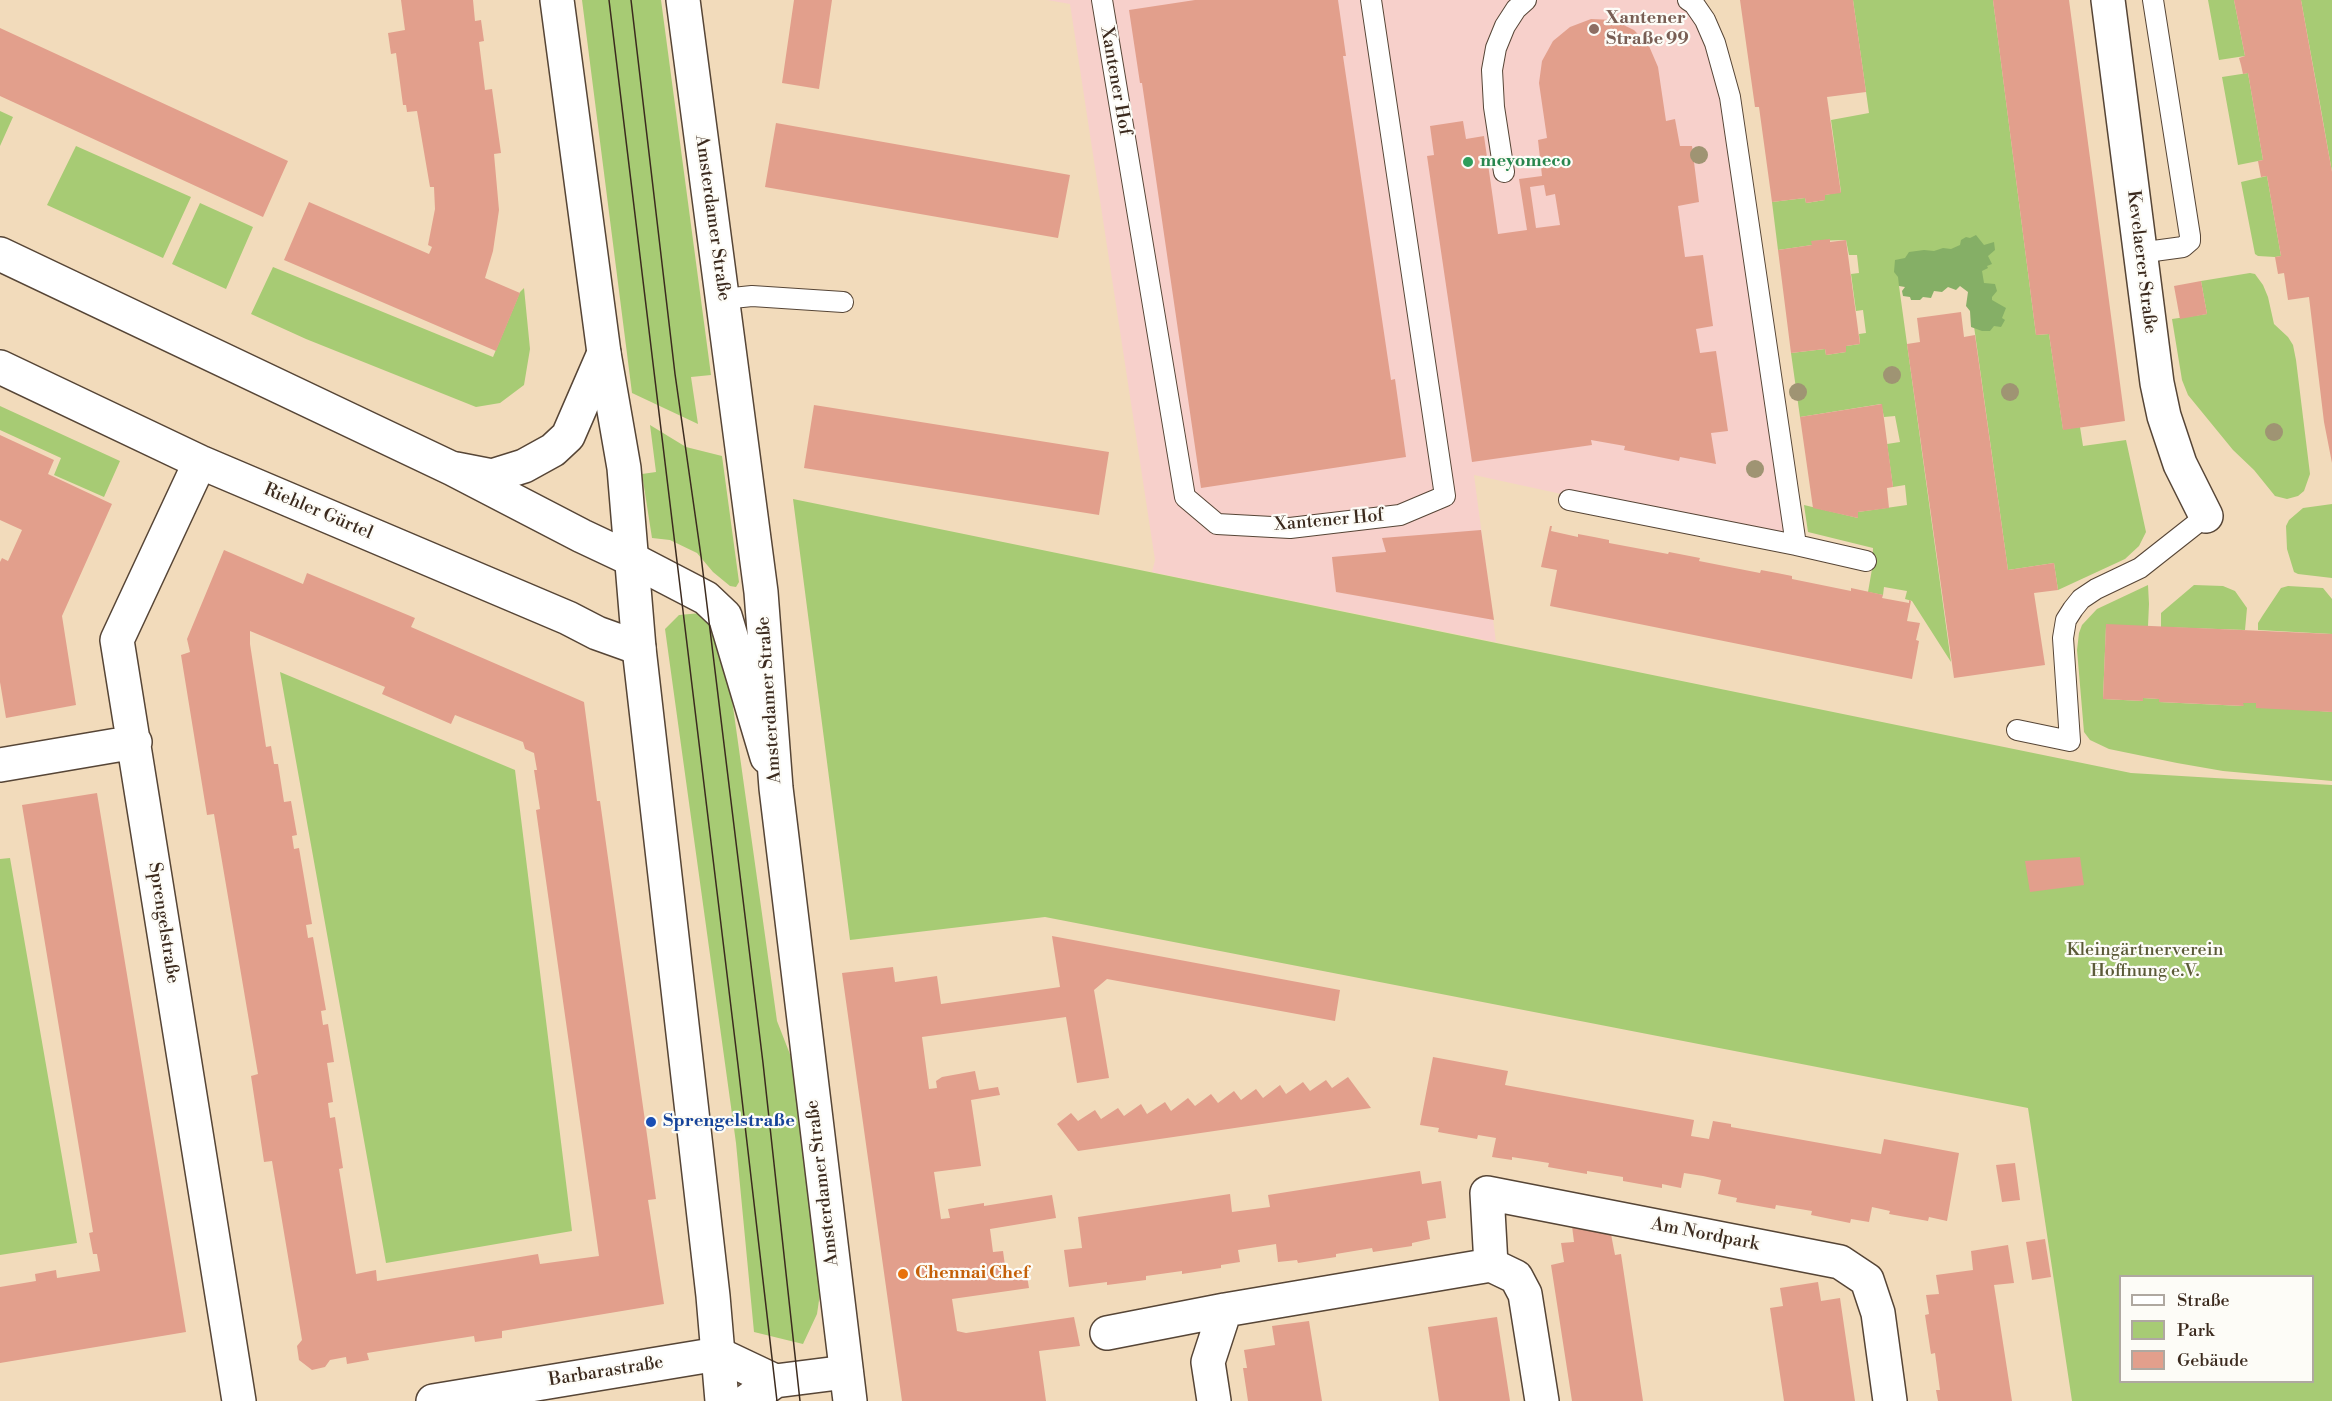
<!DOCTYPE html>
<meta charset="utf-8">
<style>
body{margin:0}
#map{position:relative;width:2332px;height:1401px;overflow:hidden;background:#f2dbbb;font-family:"Libre Bodoni",serif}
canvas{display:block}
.legend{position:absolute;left:2119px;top:1275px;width:195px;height:108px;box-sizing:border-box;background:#fdfcf7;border:2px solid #afa8a0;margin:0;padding:8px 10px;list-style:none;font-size:18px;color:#3b2a1e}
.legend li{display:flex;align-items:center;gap:12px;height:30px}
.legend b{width:30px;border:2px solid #afa8a0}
</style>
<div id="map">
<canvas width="2332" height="1401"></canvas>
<ul class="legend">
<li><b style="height:8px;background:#fff"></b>Straße</li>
<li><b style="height:16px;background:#a7cb74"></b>Park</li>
<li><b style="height:16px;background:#e29f8c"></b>Gebäude</li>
</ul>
</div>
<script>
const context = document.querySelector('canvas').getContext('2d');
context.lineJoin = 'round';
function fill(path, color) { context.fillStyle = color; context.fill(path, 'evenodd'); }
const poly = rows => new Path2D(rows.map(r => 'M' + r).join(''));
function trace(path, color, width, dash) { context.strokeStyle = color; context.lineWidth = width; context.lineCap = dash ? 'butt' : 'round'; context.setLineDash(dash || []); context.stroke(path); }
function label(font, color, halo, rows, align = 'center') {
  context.font = font + ' "Libre Bodoni",serif'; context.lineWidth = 4.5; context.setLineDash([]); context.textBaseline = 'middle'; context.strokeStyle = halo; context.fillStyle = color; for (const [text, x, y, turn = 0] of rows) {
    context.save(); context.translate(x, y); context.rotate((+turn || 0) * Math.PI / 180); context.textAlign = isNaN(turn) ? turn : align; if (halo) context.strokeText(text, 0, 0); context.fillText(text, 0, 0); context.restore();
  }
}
const built = poly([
 [1047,0,1688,0,1716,45,1796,545,1474,475,1496,642,1152,572,1155,560,1070,4]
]);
const green = poly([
 [582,0,661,0,711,375,691,377,698,424,632,393],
 [1853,0,1993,0,2036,335,2049,334,2063,429,2080,427,2083,446,2126,440,2146,532,2139,546,2125,559,2058,590,2054,563,2008,570,1967,276,1899,286,1951,662,1912,601,1905,599,1907,591,1884,587,1883,595,1868,592,1872,569,1873,548,1808,532,1804,505,1858,518,1858,512,1907,505,1905,485,1893,487,1887,444,1900,442,1895,416,1884,417,1881,404,1800,417,1791,353,1825,349,1826,355,1846,352,1846,346,1860,344,1859,334,1866,333,1863,310,1856,311,1851,274,1859,273,1857,255,1849,255,1846,240,1812,241,1812,245,1778,250,1772,202,1805,198,1806,203,1825,200,1825,195,1841,192,1831,120,1869,113],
 [2208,0,2234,0,2245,56,2219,60],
 [2301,0,2332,0,2332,172,2320,104],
 [2248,73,2263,160,2238,165,2222,77],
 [0,111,13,117,0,146],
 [76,146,191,197,163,258,47,205],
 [2267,176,2281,256,2275,257,2258,256,2255,254,2241,182],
 [200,203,253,227,226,289,172,264],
 [273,267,493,357,520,292,524,288,530,349,524,385,500,403,476,407,306,339,251,314],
 [2250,273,2255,274,2263,285,2268,297,2274,324,2288,337,2293,345,2296,360,2310,474,2304,491,2298,496,2287,499,2275,496,2254,470,2233,450,2188,395,2182,380,2172,319,2207,314,2201,281],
 [0,406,120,461,104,497,54,475,61,458,0,430],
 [650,425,686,447,722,456,739,582,736,587,730,586,713,572,697,553,670,540,652,538,642,474,656,472],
 [793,499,2131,773,2332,785,2332,1401,2072,1401,2028,1108,1045,917,850,940],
 [2120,1276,2312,1276,2312,1382,2120,1382],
 [2332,504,2332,578,2298,574,2294,572,2287,549,2286,526,2289,520,2303,508],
 [2148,585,2149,604,2148,626,2106,627,2103,699,2143,701,2143,698,2159,699,2159,702,2243,706,2243,703,2256,703,2257,706,2332,712,2332,781,2223,771,2177,763,2109,749,2090,740,2084,732,2077,650,2079,633,2082,625,2097,609],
 [2194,585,2223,586,2235,591,2247,608,2245,630,2161,627,2161,613],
 [2288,586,2323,588,2332,599,2332,634,2258,630,2258,623,2263,615,2281,588],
 [701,613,710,624,728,671,777,1021,793,1062,822,1280,817,1314,803,1344,754,1332,736,1143,665,629,679,615],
 [280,672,515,770,572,1231,386,1263],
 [10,858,77,1243,0,1255,0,859]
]);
const forest = poly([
 [1976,235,1984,245,1994,242,1995,250,1988,256,1992,264,1987,266,1988,268,1982,271,1984,283,1995,284,1997,291,1992,297,1992,300,2006,308,2002,318,2005,320,2001,327,1994,326,1990,331,1982,331,1971,327,1970,311,1966,306,1968,292,1960,286,1956,290,1948,287,1942,292,1934,291,1931,298,1923,297,1920,300,1911,300,1910,297,1903,296,1902,291,1905,287,1899,286,1898,277,1894,272,1895,260,1905,258,1909,252,1924,250,1934,251,1943,248,1951,249,1960,245,1961,240,1966,237,1970,238]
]);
const building = poly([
 [401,0,473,0,475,21,481,20,484,41,479,42,485,90,492,89,501,153,494,154,499,210,493,251,485,278,520,293,496,351,284,260,309,202,429,254,432,247,428,245,435,209,434,187,430,187,417,111,407,112,406,105,403,105,396,53,391,54,388,33,405,30],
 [794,0,832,0,819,89,782,83],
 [1195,0,1338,0,1346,56,1343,56,1391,380,1395,379,1406,457,1201,488,1142,83,1140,83,1129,10],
 [1740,0,1853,0,1866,92,1827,97,1841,193,1825,195,1825,200,1806,203,1805,198,1772,202,1759,107,1755,107],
 [1993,0,2069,0,2125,421,2063,430,2049,334,2036,335],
 [2234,0,2301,0,2332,172,2332,463,2324,422,2309,297,2288,300,2284,273,2278,274,2275,257,2281,256,2267,176,2261,177,2258,161,2263,160,2248,73,2243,74,2241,65,2239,58,2245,56],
 [1591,19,1613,20,1634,30,1649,46,1658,67,1666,121,1675,119,1680,146,1692,146,1699,202,1678,206,1685,257,1703,255,1713,326,1696,329,1700,353,1716,351,1728,431,1711,433,1716,464,1680,457,1679,461,1624,450,1625,446,1591,440,1592,445,1472,462,1427,156,1434,155,1430,126,1463,121,1466,139,1484,136,1498,234,1527,230,1519,179,1542,176,1538,140,1547,138,1539,83,1542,61,1553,41,1570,27],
 [1544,185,1546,196,1555,194,1560,225,1536,228,1530,187],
 [0,28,288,161,263,217,0,96],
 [776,123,1070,175,1058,238,765,187],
 [1830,239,1830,242,1846,240,1860,344,1846,346,1846,352,1826,355,1825,349,1791,353,1778,250,1812,245,1811,241],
 [2201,281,2207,314,2180,319,2174,286],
 [1961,312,1964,337,1975,335,2008,570,2054,563,2058,590,2034,593,2045,665,1954,678,1907,344,1920,342,1917,318],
 [1882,404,1893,487,1887,488,1889,508,1858,512,1858,518,1813,508,1800,417],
 [814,405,1109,452,1099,515,804,468],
 [0,435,54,460,48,474,112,504,62,616,76,705,6,718,0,682,0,562,2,558,8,561,22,530,0,520],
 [1550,526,1552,526,1551,531,1578,537,1578,534,1594,537,1609,540,1609,543,1668,554,1669,552,1700,558,1699,561,1760,573,1761,570,1777,573,1792,576,1792,579,1851,591,1851,588,1879,594,1883,595,1882,598,1909,603,1909,600,1911,601,1907,621,1920,623,1916,640,1919,641,1912,679,1550,606,1557,570,1541,567],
 [1481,530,1494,620,1336,592,1332,557,1386,552,1382,538],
 [224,550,303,584,307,573,415,618,411,627,584,702,597,801,600,801,656,1199,648,1200,664,1304,502,1331,502,1338,475,1342,474,1336,367,1353,369,1360,347,1364,346,1357,330,1360,325,1367,312,1370,299,1360,297,1346,302,1340,272,1161,264,1162,251,1076,258,1074,214,814,207,815,181,655,190,652,187,639],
 [250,631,385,687,382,694,451,724,455,715,523,742,525,749,534,753,537,770,534,770,540,809,536,810,599,1256,540,1264,538,1254,377,1281,376,1270,356,1274,339,1169,343,1168,335,1117,330,1118,328,1103,333,1102,327,1063,334,1062,328,1024,323,1025,321,1011,326,1010,313,937,308,938,306,925,312,924,299,848,294,849,292,836,297,835,291,801,284,802,278,764,274,764,271,746,266,747,250,644],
 [2106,624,2332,634,2332,712,2256,708,2256,703,2243,703,2244,706,2159,702,2159,699,2143,698,2143,701,2103,699],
 [97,793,186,1332,0,1363,0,1287,36,1281,35,1274,56,1270,57,1278,100,1271,97,1254,93,1254,89,1233,93,1232,22,805],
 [2080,857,2084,885,2030,892,2025,861],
 [1052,936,1340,990,1335,1021,1107,979,1094,990,1109,1078,1077,1083,1066,1017,922,1037,929,1089,937,1088,936,1081,942,1077,975,1071,979,1090,998,1087,1000,1095,971,1100,981,1166,934,1172,941,1219,950,1218,948,1209,984,1203,984,1206,1052,1195,1056,1218,990,1229,993,1252,1003,1251,1006,1273,1026,1270,1029,1288,952,1299,957,1331,966,1333,1074,1317,1080,1346,1039,1351,1046,1401,902,1401,842,973,893,967,895,982,937,976,941,1004,1060,987],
 [1433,1057,1508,1071,1505,1085,1694,1120,1691,1136,1709,1139,1713,1121,1731,1124,1731,1127,1881,1154,1884,1139,1959,1153,1947,1221,1929,1217,1928,1221,1889,1214,1890,1211,1872,1207,1869,1222,1851,1219,1850,1223,1811,1215,1812,1211,1776,1205,1775,1209,1736,1202,1737,1198,1718,1194,1721,1180,1703,1176,1684,1173,1681,1188,1662,1184,1662,1188,1623,1181,1623,1177,1587,1171,1587,1174,1548,1167,1549,1163,1512,1157,1512,1160,1492,1157,1496,1138,1478,1135,1477,1139,1438,1132,1439,1128,1420,1125],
 [1348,1077,1371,1108,1078,1151,1057,1124,1071,1113,1078,1121,1095,1110,1101,1119,1118,1108,1124,1116,1141,1104,1147,1114,1165,1102,1171,1111,1188,1098,1195,1106,1211,1094,1218,1103,1234,1091,1241,1100,1256,1089,1263,1098,1280,1085,1286,1094,1303,1082,1310,1091,1326,1080,1332,1088],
 [2015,1163,2020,1200,2002,1202,1996,1165],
 [1420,1171,1422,1184,1441,1181,1446,1218,1427,1221,1430,1239,1412,1243,1412,1246,1373,1252,1372,1248,1336,1254,1336,1257,1298,1263,1297,1260,1278,1262,1276,1244,1238,1250,1240,1262,1221,1265,1221,1268,1182,1274,1182,1271,1146,1276,1146,1280,1107,1285,1107,1282,1069,1287,1064,1250,1082,1248,1078,1217,1230,1194,1232,1212,1270,1207,1268,1195],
 [1572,1226,1611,1234,1615,1255,1621,1254,1643,1401,1572,1401,1551,1265,1564,1262,1561,1243,1574,1242],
 [2045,1239,2051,1277,2032,1280,2026,1242],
 [2008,1245,2014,1283,1994,1285,2012,1401,1938,1401,1936,1390,1940,1390,1935,1353,1931,1354,1925,1315,1929,1314,1926,1295,1939,1294,1936,1275,1973,1270,1971,1251],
 [1818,1282,1821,1301,1840,1298,1855,1401,1784,1401,1770,1308,1783,1306,1780,1288],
 [1497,1317,1510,1401,1439,1401,1428,1327],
 [1309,1321,1322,1401,1248,1401,1243,1368,1247,1368,1244,1350,1275,1345,1272,1326]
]);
const service = poly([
 [1102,0,1185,497,1217,524,1290,528,1400,515,1445,496,1371,0],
 [1504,172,1494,107,1492,70,1496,48,1505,26,1516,9,1526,0],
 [2139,253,2183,247,2190,241,2190,236,2153,0],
 [723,299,752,296,843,302],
 [1569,500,1796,545,1730,97,1715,43,1705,20,1694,4,1688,0],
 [1796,545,1866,561],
 [2017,730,2070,741,2063,638,2066,620,2073,609,2081,599,2096,589,2140,568,2206,516]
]);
const minor = poly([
 [2108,0,2157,383,2164,416,2180,464,2206,516],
 [0,367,200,462,568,618,597,633,639,648],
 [200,462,117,640,239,1401],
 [456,469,492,476,524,466,553,450,568,436,604,353],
 [633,560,706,598,725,616,767,757],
 [0,765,135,742],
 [1107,1333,1225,1310],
 [433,1401,718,1354,775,1381],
 [747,1401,775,1381,846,1372],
 [1214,1401,1208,1362,1225,1310,1491,1265],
 [1542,1401,1525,1294,1516,1277,1491,1265,1487,1193,1840,1262,1867,1280,1878,1313,1890,1401]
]);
const tertiary = poly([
 [0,254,453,469,582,536,633,560]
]);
const primary = poly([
 [557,0,604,353,624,468,639,648,713,1296,722,1401],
 [683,0,761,592,776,788,850,1401]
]);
const tram = poly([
 [609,0,738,1065,777,1401],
 [631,0,675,374,701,556,763,1063,800,1401]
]);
const trees = [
 [1699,155],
 [1892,375],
 [1798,392],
 [2010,392],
 [2274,432],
 [1755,469]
];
const markers = [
 [1594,29,6,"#8d6e63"],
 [1468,162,6,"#2e9e5b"],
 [651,1122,6,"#1a4fb4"],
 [903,1274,6,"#e8710a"]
];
const educationNames = [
 ["Xantener",1606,19],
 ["Straße 99",1606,40]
];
const streetNames = [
 ["Xantener Hof",1115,81,80],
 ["Amsterdamer Straße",712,218,82],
 ["Kevelaerer Straße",2141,262,83],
 ["Riehler Gürtel",318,512,23],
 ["Xantener Hof",1329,521,-5],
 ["Amsterdamer Straße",770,700,-94],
 ["Sprengelstraße",163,923,81],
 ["Amsterdamer Straße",823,1183,-97],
 ["Am Nordpark",1705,1235,11],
 ["Barbarastraße",606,1372,-9]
];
const leisureNames = [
 ["meyomeco",1480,162]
];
const parkNames = [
 ["Kleingärtnerverein",2145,951],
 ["Hoffnung e.V.",2145,972]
];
const transitNames = [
 ["Sprengelstraße",663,1122]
];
const foodNames = [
 ["Chennai Chef",915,1274]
];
fill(built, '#f7d0cb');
fill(green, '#a7cb74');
fill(forest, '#85af66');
fill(building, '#e29f8c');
trace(service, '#564536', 22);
trace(minor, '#564536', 36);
trace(tertiary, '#564536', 36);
trace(primary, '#564536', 36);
trace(service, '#fff', 20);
trace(minor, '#fff', 33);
trace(tertiary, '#fff', 33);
trace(primary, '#fff', 33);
trace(tram, '#3b2a1e', 1.5);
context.fillStyle = '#9f9473';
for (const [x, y] of trees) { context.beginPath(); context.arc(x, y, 9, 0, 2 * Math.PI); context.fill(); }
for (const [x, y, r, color] of markers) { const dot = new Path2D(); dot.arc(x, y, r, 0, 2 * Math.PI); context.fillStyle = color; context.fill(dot); trace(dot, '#fdfcf7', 2); }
label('bold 18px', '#785e54', '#fdfcf7', educationNames, 'left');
label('18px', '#3b2a1e', '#fdfcf7', streetNames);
label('bold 18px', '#27864d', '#fdfcf7', leisureNames, 'left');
label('18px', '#5b5a38', '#fdfcf7', parkNames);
label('bold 18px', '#164399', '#fdfcf7', transitNames, 'left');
label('bold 18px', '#c56008', '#fdfcf7', foodNames, 'left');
</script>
